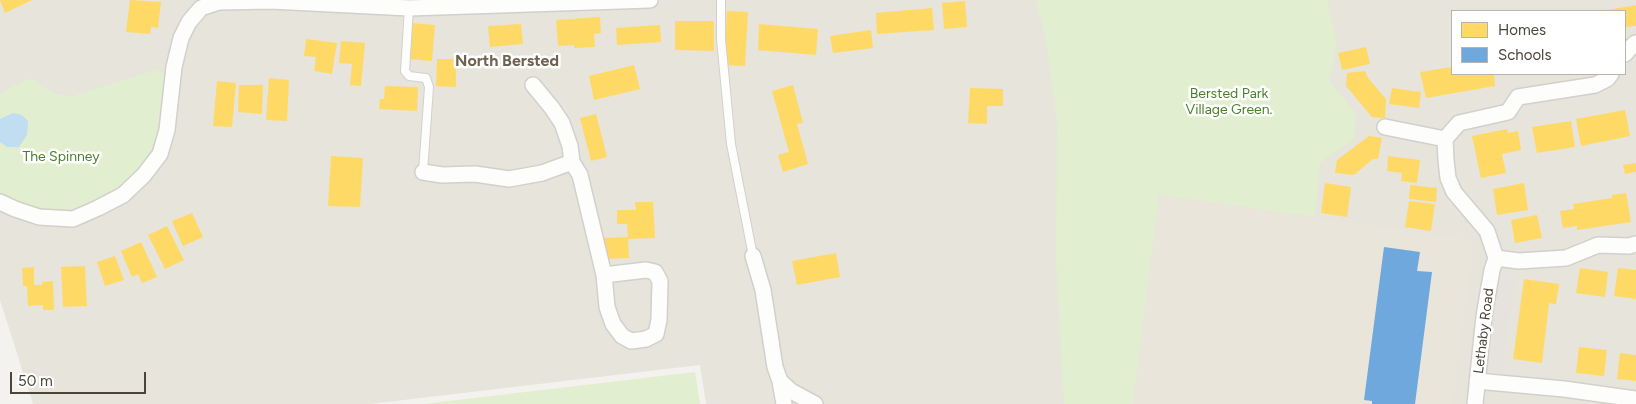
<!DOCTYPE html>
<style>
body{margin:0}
#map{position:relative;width:1636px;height:404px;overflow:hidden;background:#f4f2ee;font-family:Figtree,sans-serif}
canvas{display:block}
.legend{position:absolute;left:1451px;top:10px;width:175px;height:65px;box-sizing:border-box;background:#fff;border:1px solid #b7b4b0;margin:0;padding:6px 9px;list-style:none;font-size:15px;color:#4b4439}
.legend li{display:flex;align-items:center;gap:10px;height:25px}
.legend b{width:25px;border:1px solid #b7b4b0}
.scale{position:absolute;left:10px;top:372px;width:136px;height:22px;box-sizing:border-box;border:2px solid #4b4439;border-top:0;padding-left:6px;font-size:15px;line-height:18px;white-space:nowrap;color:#4b4439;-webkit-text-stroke:4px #fff;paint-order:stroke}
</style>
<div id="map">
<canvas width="1636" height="404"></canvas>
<ul class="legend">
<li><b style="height:14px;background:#ffd966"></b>Homes</li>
<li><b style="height:14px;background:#6fa8dc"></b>Schools</li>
</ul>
<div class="scale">50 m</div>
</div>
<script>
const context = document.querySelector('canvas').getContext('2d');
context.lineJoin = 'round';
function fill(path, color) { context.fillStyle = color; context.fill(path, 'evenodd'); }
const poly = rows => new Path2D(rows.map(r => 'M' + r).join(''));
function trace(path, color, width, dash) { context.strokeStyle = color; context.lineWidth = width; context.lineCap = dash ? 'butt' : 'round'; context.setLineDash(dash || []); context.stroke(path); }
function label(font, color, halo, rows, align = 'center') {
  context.font = font + ' Figtree,sans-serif'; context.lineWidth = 5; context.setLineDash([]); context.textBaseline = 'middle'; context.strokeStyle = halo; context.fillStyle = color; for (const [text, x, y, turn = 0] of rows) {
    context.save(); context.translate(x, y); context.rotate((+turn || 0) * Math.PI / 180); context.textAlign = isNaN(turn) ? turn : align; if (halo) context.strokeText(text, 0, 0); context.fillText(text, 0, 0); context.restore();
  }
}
const residential = poly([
 [0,0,1636,0,1636,404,706,404,700,365,370,404,33,404,0,300],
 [1452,11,1625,11,1625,74,1452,74]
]);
const education = poly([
 [1159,195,1474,240,1452,404,1133,404]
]);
const green = poly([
 [1036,0,1327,0,1337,44,1329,80,1356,113,1354,139,1320,163,1315,217,1159,195,1133,404,1064,404,1056,262,1057,122,1046,41],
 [156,70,174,78,167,130,144,175,73,219,0,202,0,93,30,78,43,87,56,94,73,96],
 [695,372,700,404,423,404]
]);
const parking = poly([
 [1498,277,1515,279,1502,373,1485,370]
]);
const water = poly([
 [13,113,22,115,28,121,27,135,19,147,7,147,0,142,0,119]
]);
const homes = poly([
 [0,0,32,0,5,13],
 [130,0,161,2,158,28,151,27,150,34,126,32],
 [965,1,967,27,944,29,942,3],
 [1636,5,1636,26,1625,27,1625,11,1602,11],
 [932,8,934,30,877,34,876,13],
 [727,11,748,12,745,66,724,65],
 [600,17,601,33,594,34,595,47,574,48,574,45,558,46,556,20],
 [675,21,714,21,714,51,675,50],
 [411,23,435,25,432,61,408,59],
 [521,24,523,44,490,47,488,26],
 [759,24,818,29,816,55,758,50],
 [660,25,661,42,617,45,616,28],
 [871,30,873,48,833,53,830,36],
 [306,39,337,43,332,74,314,71,316,57,304,56],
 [341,41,365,43,361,86,350,85,352,64,339,63],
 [1366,47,1370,64,1342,70,1338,53],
 [437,59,456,59,456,87,436,86],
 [634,65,640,89,594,100,589,76],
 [1452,67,1452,74,1494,74,1495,86,1426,98,1420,72],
 [1365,71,1368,78,1386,99,1385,118,1372,117,1346,86,1347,73],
 [269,78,289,80,287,121,266,120],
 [217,81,236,83,232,127,213,126],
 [239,85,263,85,262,114,238,112],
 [793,85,803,123,797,124,808,164,783,172,778,155,789,152,772,91],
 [385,86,418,87,417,111,379,109,380,99,384,99],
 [970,88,1003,89,1003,106,987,106,987,124,968,123],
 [1392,88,1421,92,1419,108,1389,104],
 [1625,110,1630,136,1581,146,1576,119],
 [596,114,607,157,591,161,580,118],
 [1571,121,1575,147,1537,153,1532,127],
 [1507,129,1508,133,1518,131,1521,150,1502,154,1506,173,1481,178,1472,136],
 [1369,136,1382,138,1378,159,1373,159,1354,175,1335,173,1337,160],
 [331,156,363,158,360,207,328,206],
 [1388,156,1420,160,1417,183,1401,181,1402,173,1387,171],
 [1636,163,1636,172,1625,174,1623,165],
 [1325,183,1351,187,1347,217,1321,213],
 [1524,183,1528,210,1497,215,1493,189],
 [1410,185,1437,188,1436,202,1409,199],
 [1626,193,1631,222,1577,230,1577,226,1563,228,1560,211,1574,209,1573,204,1612,198,1612,195],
 [1409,201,1435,204,1431,231,1405,227],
 [635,202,653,202,655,238,628,239,629,258,603,259,603,238,628,237,627,224,617,224,617,210,636,210],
 [192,213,203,237,183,246,172,221],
 [1537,215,1542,238,1515,243,1511,220],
 [167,226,184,260,165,269,148,235],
 [141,242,157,277,142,283,138,274,132,277,121,251],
 [836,253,840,277,797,285,792,261],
 [115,256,124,280,105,286,97,262],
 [85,266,87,306,63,307,61,267],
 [34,267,34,285,42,285,42,282,53,281,54,310,43,310,43,305,28,306,27,286,23,286,22,268],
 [1580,268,1608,272,1605,297,1576,293],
 [1618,268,1636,270,1636,299,1614,296],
 [1524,279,1559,284,1556,304,1549,303,1542,363,1513,359],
 [1579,347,1607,350,1604,376,1576,373],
 [1620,353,1636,355,1636,381,1617,379]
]);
const schools = poly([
 [1384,247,1420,252,1417,271,1432,272,1415,404,1372,404,1372,401,1364,400]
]);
const service = poly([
 [721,0,721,39,731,144,753,256],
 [409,8,405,71,409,76,426,78,429,87,423,172]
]);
const minor = poly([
 [1625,54,1634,44,1636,43],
 [1611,74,1607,79,1595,85,1518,97,1508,112,1459,123,1445,139,1446,160,1448,178,1454,192,1487,231,1496,258,1519,261,1566,258,1598,245,1629,246,1636,244],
 [1385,127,1445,139],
 [572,162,580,175,604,275,646,270,655,272,660,281,659,320,656,334,646,339,631,341,622,336,613,324,607,307,604,275],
 [423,172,442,175,475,174,509,179,542,173,572,162,570,146,562,123,552,108,533,85],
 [0,202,15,209,39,217,73,219,98,208,123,195,144,175,160,154,167,130,174,67,181,38,189,22,201,8,219,2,271,1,409,8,650,0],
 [753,256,763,290,775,367,780,381,791,391,815,404],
 [780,381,784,404],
 [1477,381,1564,389,1636,399],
 [1475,404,1484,316,1492,270,1496,258]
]);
const parkNames = [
 ["Bersted Park",1229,94],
 ["Village Green.",1229,110],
 ["The Spinney",61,157]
];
const streetNames = [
 ["Lethaby Road",1484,331,-83]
];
const quarterNames = [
 ["North Bersted",507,61]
];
fill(residential, '#e7e4dc');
fill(education, '#eae5da');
fill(green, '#e1eecf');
fill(parking, '#e6e3df');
fill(water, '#c0ddf1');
fill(homes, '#ffd966');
fill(schools, '#6fa8dc');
trace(service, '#d2d0cb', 10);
trace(minor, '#d2d0cb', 18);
trace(service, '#fdfdfc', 8);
trace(minor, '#fdfdfc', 15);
label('14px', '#4a7f2a', '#fff', parkNames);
label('14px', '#4b4439', '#fff', streetNames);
label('bold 16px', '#6e6250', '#fff', quarterNames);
</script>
